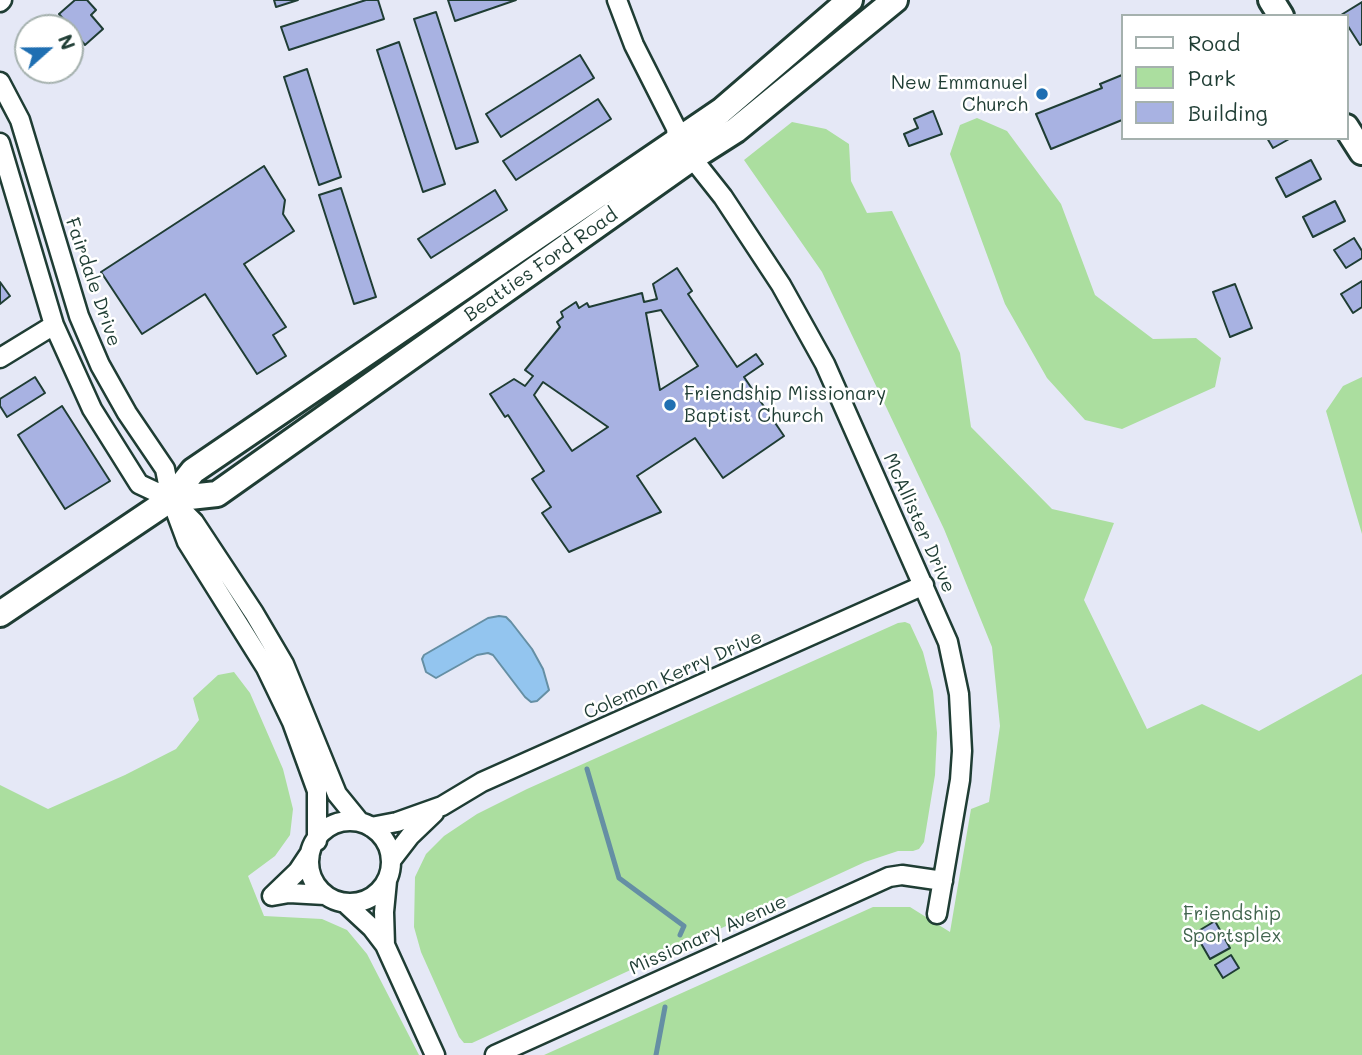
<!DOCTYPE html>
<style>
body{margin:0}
#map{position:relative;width:1362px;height:1055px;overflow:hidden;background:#e5e8f6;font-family:Mali,sans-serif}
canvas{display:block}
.legend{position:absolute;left:1121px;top:14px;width:228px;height:126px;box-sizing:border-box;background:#fff;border:2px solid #a5b1ae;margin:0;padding:9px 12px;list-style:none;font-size:21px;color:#1f3d34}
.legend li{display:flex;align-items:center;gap:14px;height:35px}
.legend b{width:35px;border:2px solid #a5b1ae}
.north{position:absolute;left:14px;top:14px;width:70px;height:70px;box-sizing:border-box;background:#fff;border:2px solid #a5b1ae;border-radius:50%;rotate:69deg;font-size:19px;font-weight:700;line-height:28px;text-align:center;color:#1f3d34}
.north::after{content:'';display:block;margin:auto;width:24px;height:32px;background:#1f6fb2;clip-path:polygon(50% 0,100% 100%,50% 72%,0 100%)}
</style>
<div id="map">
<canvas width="1362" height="1055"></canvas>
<ul class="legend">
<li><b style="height:9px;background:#fff"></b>Road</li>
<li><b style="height:19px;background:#abde9f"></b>Park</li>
<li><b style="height:19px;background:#a8b2e2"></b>Building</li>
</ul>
<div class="north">N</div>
</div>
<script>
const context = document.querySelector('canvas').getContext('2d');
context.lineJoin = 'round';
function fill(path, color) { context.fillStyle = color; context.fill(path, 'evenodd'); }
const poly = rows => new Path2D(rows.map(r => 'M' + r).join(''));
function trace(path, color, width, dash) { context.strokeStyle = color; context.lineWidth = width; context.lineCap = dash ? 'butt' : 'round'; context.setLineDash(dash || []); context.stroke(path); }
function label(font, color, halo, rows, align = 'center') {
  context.font = font + ' Mali,sans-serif'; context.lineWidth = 5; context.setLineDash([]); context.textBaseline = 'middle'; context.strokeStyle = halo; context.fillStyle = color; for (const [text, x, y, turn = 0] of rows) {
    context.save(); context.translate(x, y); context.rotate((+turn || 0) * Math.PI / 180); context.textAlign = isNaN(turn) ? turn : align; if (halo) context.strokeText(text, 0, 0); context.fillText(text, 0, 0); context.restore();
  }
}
const green = poly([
 [977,118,1007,131,1061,204,1095,295,1153,339,1196,338,1221,358,1215,387,1122,429,1085,420,1047,378,1005,304,950,154,960,125],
 [792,122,826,129,849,144,851,181,867,213,892,211,960,353,971,427,1052,509,1114,523,1084,600,1147,729,1202,704,1259,731,1362,674,1362,1055,544,1055,873,907,910,907,950,932,971,809,989,802,1000,726,992,647,944,529,822,272,744,160],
 [1362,377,1362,534,1326,411,1343,386],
 [905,622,910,624,923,652,933,691,937,733,935,775,924,842,919,849,913,851,898,851,865,862,472,1043,464,1043,459,1037,421,952,414,927,415,877,426,854,444,836,477,814,527,789,898,623],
 [234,672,250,693,283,769,293,809,290,835,275,856,248,876,264,916,322,919,347,930,367,954,419,1055,0,1055,0,785,48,809,125,775,176,749,199,720,193,698,218,675]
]);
const water = poly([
 [499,616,506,617,511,622,532,649,543,669,549,690,537,701,531,702,525,697,493,655,488,653,477,655,436,678,426,672,422,659,424,655,488,618,499,616]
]);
const stream = poly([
 [587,769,619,878,684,926,680,935],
 [656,1055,665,1007]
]);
const building = poly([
 [75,0,87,0,96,10,91,15,103,29,85,45,59,14,75,0],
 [274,0,298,0,276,7,274,0],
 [366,0,378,0,384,19,289,50,281,27,366,0],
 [448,0,516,0,455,21,448,0],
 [1362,2,1362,44,1360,45,1346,23,1346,16,1341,15,1362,2],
 [436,12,478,142,456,149,414,19,436,12],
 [28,41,28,58,19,48,28,41],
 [399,42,445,184,423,192,377,50,399,42],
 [580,55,594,78,501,137,486,114,580,55],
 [307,69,341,177,319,185,284,77,307,69],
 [38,70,53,70,44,78,38,70],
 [1122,75,1122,120,1051,149,1036,114,1102,88,1100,84,1122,75],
 [598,99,611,119,516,180,503,161,598,99],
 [933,111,942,134,909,146,904,134,918,128,914,119,933,111],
 [1267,138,1291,138,1273,148,1267,138],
 [1311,160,1321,179,1286,197,1276,178,1311,160],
 [264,166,285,200,283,214,294,231,244,264,286,327,273,335,286,356,257,374,205,294,142,334,101,272,264,166],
 [341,188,376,297,354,304,319,195,341,188],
 [495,190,507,210,431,258,418,239,495,190],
 [1335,201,1345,221,1313,237,1303,217,1335,201],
 [1354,238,1362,251,1362,258,1346,268,1334,250,1354,238],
 [677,268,692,291,688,294,737,367,756,354,763,364,744,377,784,436,723,478,695,438,637,476,661,512,569,552,542,513,551,507,532,479,544,471,508,415,505,417,490,394,514,379,525,386,533,376,525,370,560,327,557,322,563,317,561,312,576,302,579,308,587,303,589,307,642,293,644,302,657,299,653,284,677,268],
 [661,310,698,366,660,390,646,313,661,310],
 [543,382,608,427,572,451,534,395,543,382],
 [1362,281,1362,307,1353,313,1341,294,1362,281],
 [0,282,10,296,0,304,0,282],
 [1235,284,1252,328,1230,337,1213,292,1235,284],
 [35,377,45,393,7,417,0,406,0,399,35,377],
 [62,406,110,481,65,509,18,435,62,406],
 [1215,921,1230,948,1210,959,1195,933,1215,921],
 [1231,955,1239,968,1223,978,1215,965,1231,955]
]);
const minor = poly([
 [617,0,634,45,676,128,677,139,723,197,781,285,825,364,948,642,959,694,962,751,960,780,937,914],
 [0,2,2,0],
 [0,82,20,120,79,316,100,365,127,413,165,469,171,499,187,542,266,668,292,722,317,791,317,841],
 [0,143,54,325,92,409,139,484,171,499,194,522,254,613,284,664,337,794,359,821],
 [0,358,54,325],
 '309 862a41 41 0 1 1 82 0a41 41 0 1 1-82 0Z',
 [371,827,397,822,442,806,482,782,924,585],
 [310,853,298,871,272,896,289,893,325,895],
 [393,858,410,836,434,813],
 [345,903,372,928,385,945,435,1055],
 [385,945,384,912,387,881],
 [495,1055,889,877,902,875,943,881]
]);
const secondary = poly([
 [1271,0,1281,16],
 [1346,127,1362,152],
 [171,499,217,494,692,158,736,130,895,0],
 [0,614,171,499,193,471,721,111,850,0]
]);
const markers = [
 [1042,94,7,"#1f6fb2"],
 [670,405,7,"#1f6fb2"]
];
const poiNames = [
 ["New Emmanuel",1028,83],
 ["Church",1028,105],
 ["Friendship Missionary",684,394,"left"],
 ["Baptist Church",684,416,"left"]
];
const streetNames = [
 ["Beatties Ford Road",541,265,-35],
 ["Fairdale Drive",93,282,71],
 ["McAllister Drive",919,523,66],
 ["Colemon Kerry Drive",673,675,-24],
 ["Missionary Avenue",708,935,-24]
];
const parkNames = [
 ["Friendship",1232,914],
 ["Sportsplex",1232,936]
];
fill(green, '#abde9f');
fill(water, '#93c5ef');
trace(water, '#658fa4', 2);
trace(stream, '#658fa4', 5);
fill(building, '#a8b2e2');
trace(building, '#1f3d34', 2);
trace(minor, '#1f3d34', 23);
trace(secondary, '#1f3d34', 30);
trace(minor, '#fff', 18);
trace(secondary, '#fff', 24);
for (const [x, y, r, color] of markers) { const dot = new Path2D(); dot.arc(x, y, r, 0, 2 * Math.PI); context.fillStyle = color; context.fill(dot); trace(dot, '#fff', 2.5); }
label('19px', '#1f3d34', '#fff', poiNames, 'right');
label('19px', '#1f3d34', '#fff', streetNames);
label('19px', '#42654f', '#fff', parkNames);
</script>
